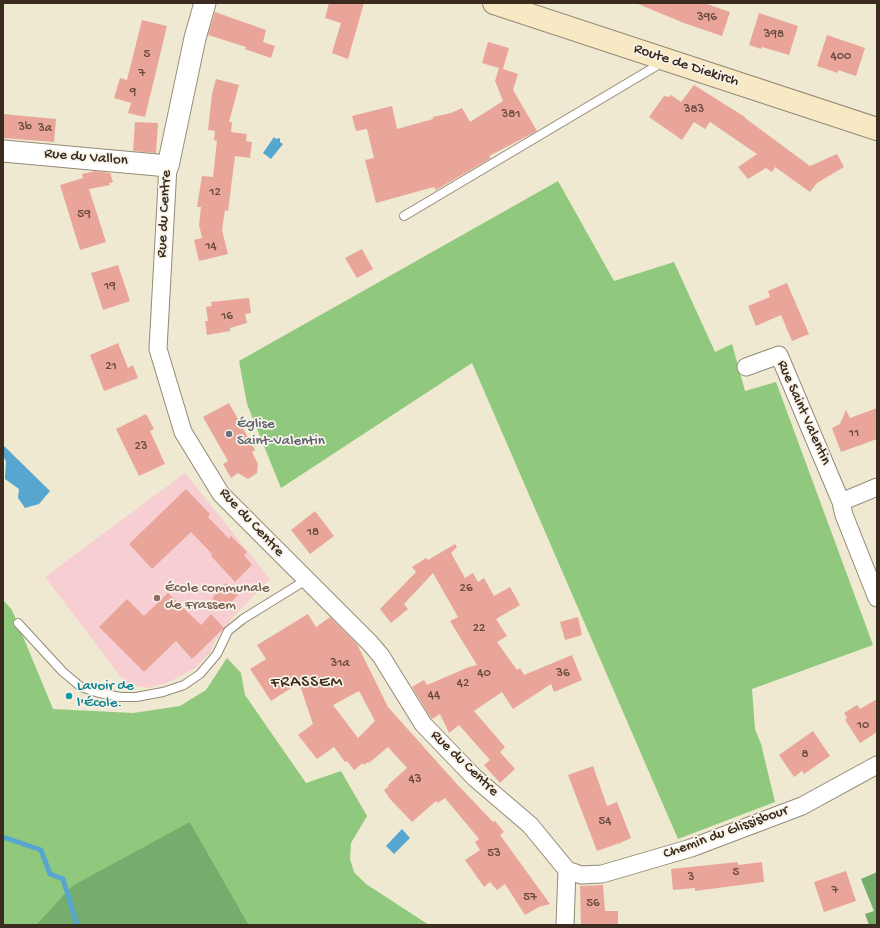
<!DOCTYPE html>
<meta charset="utf-8">
<style>
body{margin:0}
#map{position:relative;width:880px;height:928px;overflow:hidden;background:#eee9d0;font-family:"Gochi Hand",sans-serif}
canvas{display:block}
.frame{position:absolute;inset:0;border:4px solid #3b2a1e;pointer-events:none}
</style>
<div id="map">
<canvas width="880" height="928"></canvas>
<div class="frame"></div>
</div>
<script>
const context = document.querySelector('canvas').getContext('2d');
context.lineJoin = 'round';
function fill(path, color) { context.fillStyle = color; context.fill(path, 'evenodd'); }
const poly = rows => new Path2D(rows.map(r => 'M' + r).join(''));
function trace(path, color, width, dash) { context.strokeStyle = color; context.lineWidth = width; context.lineCap = dash ? 'butt' : 'round'; context.setLineDash(dash || []); context.stroke(path); }
function label(font, color, halo, rows, align = 'center') {
  context.font = font + ' "Gochi Hand",sans-serif'; context.lineWidth = 3.5; context.setLineDash([]); context.textBaseline = 'middle'; context.strokeStyle = halo; context.fillStyle = color; for (const [text, x, y, turn = 0] of rows) {
    context.save(); context.translate(x, y); context.rotate((+turn || 0) * Math.PI / 180); context.textAlign = isNaN(turn) ? turn : align; if (halo) context.strokeText(text, 0, 0); context.fillText(text, 0, 0); context.restore();
  }
}
const built = poly([
 [185,473,270,579,234,616,214,642,210,653,195,668,169,682,148,688,127,685,45,577]
]);
const green = poly([
 [558,181,614,281,674,262,715,352,732,344,745,391,776,382,873,645,752,689,755,729,761,744,775,802,678,839,472,363,281,488,247,404,239,361],
 [3,600,12,610,53,709,133,713,180,706,206,690,227,658,241,673,245,695,306,783,341,771,367,816,351,843,350,859,354,872,366,884,429,925,249,925,190,822,39,922,39,925,3,925]
]);
const forest = poly([
 [190,822,249,925,39,925,38,923,72,886],
 [877,872,877,925,869,925,865,914,874,911,861,879]
]);
const water = poly([
 [274,137,276,139,280,138,280,142,283,144,271,159,263,153],
 [3,445,50,491,39,504,25,508,18,498,19,489,5,479,6,461,3,456],
 [402,829,410,838,394,854,386,846]
]);
const stream = poly([
 [3,837,41,850,50,874,63,879,77,925]
]);
const building = poly([
 [329,3,364,3,348,59,332,53,341,23,325,18],
 [638,3,704,3,730,12,722,36,684,23,638,4],
 [215,12,266,30,263,42,275,46,271,58,245,49,246,47,208,35],
 [759,13,798,26,789,55,762,47,761,49,749,45],
 [142,20,167,26,145,117,128,113,131,103,114,98,120,78,127,80],
 [827,35,865,48,856,76,838,70,838,73,817,66],
 [488,42,509,48,503,69,518,74,513,90,537,131,489,156,491,158,436,190,434,187,376,203,365,160,374,158,367,129,356,131,352,116,392,106,397,129,433,119,433,117,451,113,462,108,470,122,503,101,495,81,499,68,482,63],
 [216,79,239,85,229,122,232,122,231,132,247,134,246,141,252,142,250,158,235,156,228,211,225,210,222,230,228,254,199,261,194,240,202,238,199,225,201,207,197,207,202,176,213,177,217,141,214,140,215,131,208,130,212,94],
 [694,85,745,117,745,118,810,166,837,154,844,167,817,183,810,192,775,167,772,172,766,168,748,179,738,167,757,154,710,122,705,129,694,122,682,140,649,117,664,96,669,97,671,95,681,102],
 [3,114,56,119,54,142,3,138],
 [135,122,158,123,156,153,133,151],
 [95,171,110,173,113,182,109,183,110,185,89,189,106,242,80,250,60,185,83,178,82,174],
 [362,249,373,269,357,278,345,258],
 [118,265,130,301,103,310,91,273],
 [787,283,809,334,792,341,781,315,756,326,748,306,770,297,768,291],
 [249,298,251,313,245,314,247,323,230,328,230,331,207,335,205,321,208,321,206,307,212,306,211,302],
 [118,343,128,368,133,365,138,378,104,391,90,355],
 [229,403,255,450,252,452,258,464,257,473,248,479,238,473,231,478,223,464,228,461,203,417],
 [877,408,877,439,841,452,832,428,840,424,846,410,850,418],
 [146,414,154,429,150,431,165,464,139,476,116,429],
 [186,489,210,514,208,517,229,539,231,536,247,552,244,555,252,565,235,582,211,556,212,554,191,532,152,569,129,544],
 [315,511,334,536,310,554,291,530],
 [455,544,457,547,451,553,465,578,473,573,478,582,484,578,494,596,510,587,520,605,496,619,507,636,497,642,517,670,520,668,524,675,572,655,582,680,554,692,551,684,513,709,502,692,474,711,505,747,500,752,515,769,500,783,484,765,490,760,459,725,449,733,440,714,432,719,431,718,412,687,424,680,427,685,469,667,477,665,450,621,458,617,433,573,404,604,408,609,391,623,380,609,416,572,412,567,426,558,428,560],
 [226,583,238,595,224,610,212,598],
 [168,593,201,625,211,614,224,628,192,659,176,641,144,672,99,627,127,599,144,616],
 [308,614,316,627,330,617,357,644,388,707,455,782,493,822,495,821,504,832,500,835,550,904,539,907,525,915,505,884,497,890,490,882,484,887,465,860,480,850,475,842,479,839,445,798,438,803,436,801,412,822,390,799,384,790,389,786,388,785,407,768,388,747,369,763,368,762,364,765,363,763,354,770,347,761,345,762,334,747,317,759,298,735,313,724,299,683,271,701,250,669,266,659,257,645],
 [359,691,375,721,358,738,333,705],
 [578,617,582,635,565,640,560,622],
 [877,699,877,732,860,743,845,720,847,718,844,713,857,705,860,709],
 [813,731,830,756,804,774,802,771,794,777,779,755],
 [593,766,607,806,617,802,631,838,618,844,617,841,617,844,597,851,568,775],
 [738,862,738,865,762,862,764,882,695,891,695,888,673,890,671,869],
 [846,871,856,901,824,912,814,882],
 [603,885,605,911,618,911,618,925,581,925,580,886]
]);
const service = poly([
 [404,216,663,62],
 [18,623,63,672,81,687,99,693,121,697,136,697,163,692,184,685,200,674,217,654,228,631,243,619,306,580]
]);
const minor = poly([
 [168,166,158,349,183,432,221,494,370,643,381,656,423,724,475,778,530,825,567,870,565,925],
 [746,367,779,355,841,502,844,515,877,598],
 [841,502,877,487],
 [567,870,581,875,602,874,691,848,802,806,877,765]
]);
const tertiary = poly([
 [3,151,168,166,195,38,205,3]
]);
const secondary = poly([
 [494,3,877,129]
]);
const markers = [
 [229,434,4,"#6b7280"],
 [157,598,4,"#8d6e63"],
 [69,696,4,"#0f9aa8"]
];
const numberNames = [
 ["396",707,18],
 ["398",774,35],
 ["5",147,55],
 ["400",841,57],
 ["7",142,74],
 ["9",133,93],
 ["383",694,110],
 ["381",511,115],
 ["3b",25,128],
 ["3a",45,129],
 ["12",215,193],
 ["59",84,215],
 ["14",211,247],
 ["19",110,287],
 ["16",227,317],
 ["21",111,367],
 ["11",854,434],
 ["23",141,447],
 ["18",313,533],
 ["26",466,589],
 ["22",479,629],
 ["31a",340,664],
 ["40",484,674],
 ["36",563,674],
 ["42",463,684],
 ["44",434,696],
 ["10",863,726],
 ["8",805,755],
 ["43",415,780],
 ["54",605,822],
 ["53",494,854],
 ["5",736,873],
 ["3",691,878],
 ["7",835,891],
 ["57",530,898],
 ["56",593,904]
];
const streetNames = [
 ["Route de Diekirch",686,66,18],
 ["Rue du Vallon",86,158,5],
 ["Rue du Centre",165,214,-87],
 ["Rue Saint Valentin",803,413,66],
 ["Rue du Centre",251,523,47],
 ["Rue du Centre",464,764,44],
 ["Chemin du Glissisbour",726,833,-20]
];
const worshipNames = [
 ["Église",237,425],
 ["Saint-Valentin",237,442]
];
const educationNames = [
 ["École communale",165,589],
 ["de Frassem",165,606]
];
const cultureNames = [
 ["Lavoir de",77,687],
 ["l'École.",77,704]
];
const quarterNames = [
 ["FRASSEM",307,683]
];
fill(built, '#f7cfd3');
fill(green, '#90c97d');
fill(forest, '#74ad6c');
fill(water, '#56a6d0');
trace(stream, '#56a6d0', 5);
fill(building, '#eaa59b');
trace(service, '#948a77', 10);
trace(minor, '#948a77', 19);
trace(tertiary, '#948a77', 23);
trace(secondary, '#948a77', 24);
trace(service, '#fff', 8);
trace(minor, '#fff', 17);
trace(tertiary, '#fff', 21);
trace(secondary, '#f8e8c3', 22);
for (const [x, y, r, color] of markers) { const dot = new Path2D(); dot.arc(x, y, r, 0, 2 * Math.PI); context.fillStyle = color; context.fill(dot); trace(dot, '#f7f3e8', 1.5); }
label('13px', '#67493d', null, numberNames);
label('15px', '#3b2a1e', '#f7f3e8', streetNames);
label('15px', '#5b616d', '#f7f3e8', worshipNames, 'left');
label('15px', '#785e54', '#f7f3e8', educationNames, 'left');
label('15px', '#0d838f', '#f7f3e8', cultureNames, 'left');
context.letterSpacing = '1px';
label('17px', '#3b2a1e', '#f7f3e8', quarterNames);
context.letterSpacing = '0px';
</script>
